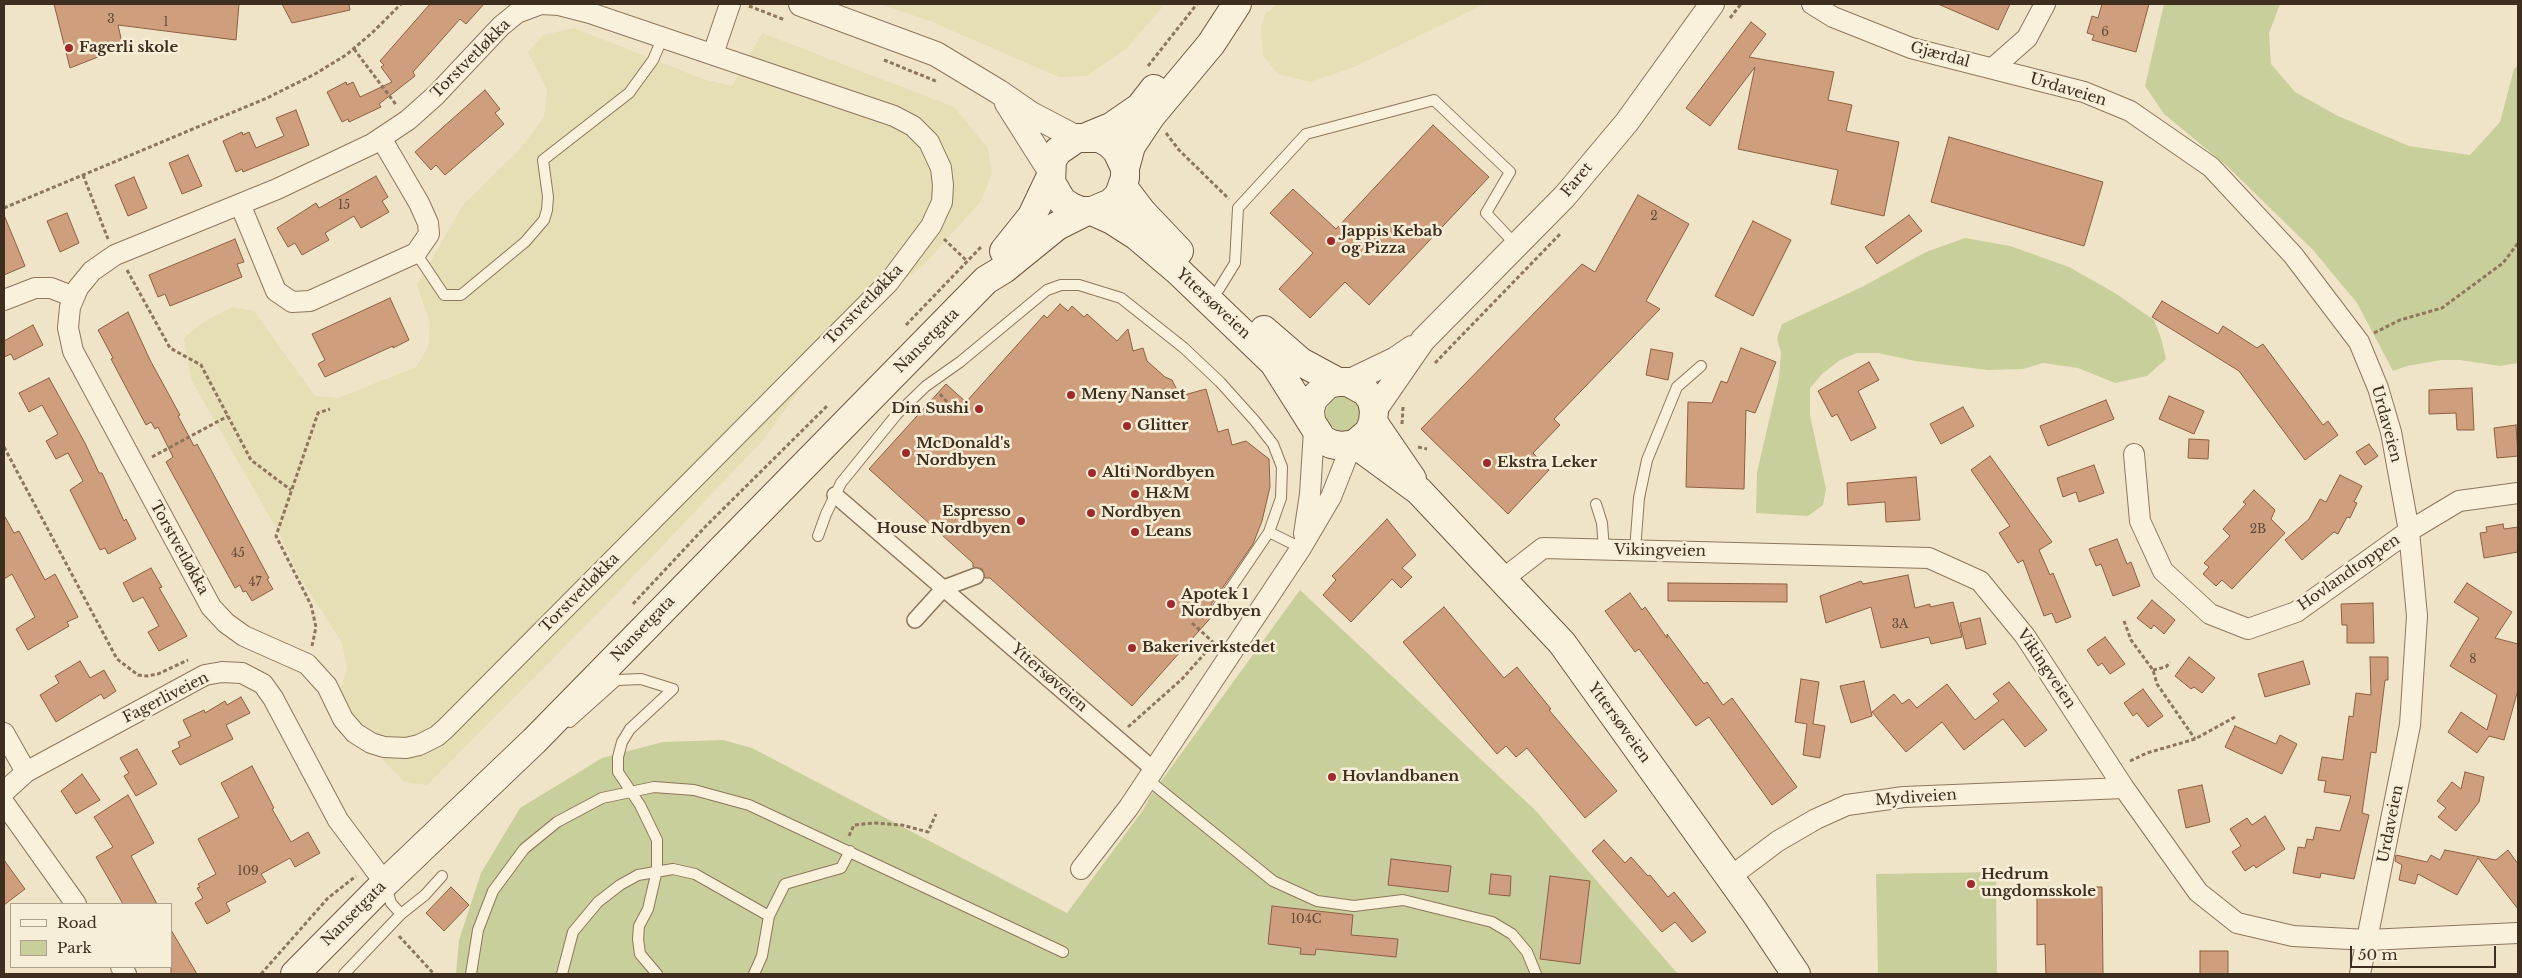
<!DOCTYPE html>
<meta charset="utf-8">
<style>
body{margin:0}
#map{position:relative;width:2522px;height:978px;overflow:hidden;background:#f0e4c8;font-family:"Libre Baskerville",serif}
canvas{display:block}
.frame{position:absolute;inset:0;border:5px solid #3d2e20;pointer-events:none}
.legend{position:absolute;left:10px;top:903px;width:162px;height:65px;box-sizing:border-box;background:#f7eed8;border:1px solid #ada18e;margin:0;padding:6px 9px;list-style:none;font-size:15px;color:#3d2e20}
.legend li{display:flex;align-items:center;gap:10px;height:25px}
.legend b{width:25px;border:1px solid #ada18e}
.scale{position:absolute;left:2350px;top:946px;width:146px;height:22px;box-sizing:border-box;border:2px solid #3d2e20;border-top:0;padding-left:6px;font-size:15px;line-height:18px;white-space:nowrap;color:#3d2e20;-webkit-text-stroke:4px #f7eed8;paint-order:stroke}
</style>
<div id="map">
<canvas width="2522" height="978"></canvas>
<div class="frame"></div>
<ul class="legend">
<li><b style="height:6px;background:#faf1dc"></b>Road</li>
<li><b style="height:14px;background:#c9cf9b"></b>Park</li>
</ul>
<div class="scale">50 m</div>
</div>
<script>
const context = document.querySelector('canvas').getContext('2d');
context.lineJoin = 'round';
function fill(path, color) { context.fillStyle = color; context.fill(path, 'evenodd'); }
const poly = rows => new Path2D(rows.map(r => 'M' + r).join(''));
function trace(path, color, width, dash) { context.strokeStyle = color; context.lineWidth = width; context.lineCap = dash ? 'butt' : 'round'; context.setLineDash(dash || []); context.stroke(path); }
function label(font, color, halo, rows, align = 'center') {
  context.font = font + ' "Libre Baskerville",serif'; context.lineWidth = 5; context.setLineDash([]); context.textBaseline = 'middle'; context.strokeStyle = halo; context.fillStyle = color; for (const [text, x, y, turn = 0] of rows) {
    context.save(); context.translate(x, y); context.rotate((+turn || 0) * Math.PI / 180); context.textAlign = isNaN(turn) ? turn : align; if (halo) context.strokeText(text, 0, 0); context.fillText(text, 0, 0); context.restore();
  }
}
const farmland = poly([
 [879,4,1165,4,1127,48,1087,76,1059,77,930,21],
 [1278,4,1485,4,1354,67,1310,82,1278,74,1263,56,1261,27,1266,13],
 [574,28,703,79,732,86,762,33,954,107,988,148,992,174,980,202,946,240,924,265,876,301,821,360,764,439,608,603,427,785,405,782,385,763,372,743,342,706,341,690,347,667,342,643,298,574,281,537,191,379,184,338,202,323,232,307,254,311,315,396,338,398,416,367,428,347,430,323,417,285,463,205,521,148,544,117,547,89,528,52,543,35]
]);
const green = poly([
 [2164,4,2280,4,2269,33,2271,64,2295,92,2338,116,2409,146,2470,155,2500,122,2514,69,2518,65,2518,363,2500,366,2460,360,2441,360,2407,366,2393,371,2357,303,2313,250,2226,165,2164,114,2145,86],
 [1965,238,2010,246,2069,267,2115,293,2154,320,2161,338,2166,359,2147,376,2115,383,2078,368,2043,363,2023,369,1988,370,1915,361,1878,353,1857,353,1840,360,1822,374,1810,388,1810,415,1826,489,1823,505,1808,516,1756,513,1757,472,1779,378,1781,353,1777,338,1782,324,1862,287,1926,252],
 '1326 414a17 17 0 1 1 34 0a17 17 0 1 1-34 0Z',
 [1300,590,1535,810,1678,974,456,974,459,940,481,873,520,808,602,758,663,742,723,740,752,748,1067,913,1143,810,1151,795],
 [1996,872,1997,974,1878,974,1876,874]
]);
const building = poly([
 [54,4,239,4,236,40,118,25,123,47,70,68,54,4],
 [282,4,349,4,350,10,292,23,282,4],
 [430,4,484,4,466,24,460,19,413,72,415,76,379,104,381,107,349,122,348,119,342,122,327,92,346,82,347,85,353,82,360,97,392,82,381,67,384,65,380,61,430,4],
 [1938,4,2010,4,1998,30,1938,4],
 [2102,4,2149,4,2136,52,2092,40,2094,35,2087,33,2092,16,2098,18,2102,4],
 [1751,22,1766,34,1749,57,1834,72,1828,100,1852,105,1846,131,1899,142,1884,216,1831,204,1838,170,1738,149,1755,67,1710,126,1686,108,1751,22],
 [485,90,500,109,495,113,504,124,445,175,436,165,431,170,415,152,485,90],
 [296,110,309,145,243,172,242,169,236,172,223,141,242,132,243,135,249,132,256,148,284,136,276,118,296,110],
 [1433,125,1489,177,1369,305,1345,282,1310,318,1279,289,1313,253,1270,213,1293,189,1336,229,1433,125],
 [1949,137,2103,182,2084,246,1931,202,1949,137],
 [188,155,202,186,182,194,169,163,188,155],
 [376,176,388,197,382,201,389,212,361,228,354,216,325,233,329,240,302,255,295,243,288,247,277,228,316,203,319,208,376,176],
 [134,177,147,208,128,216,115,185,134,177],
 [1638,195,1689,224,1646,301,1660,309,1554,419,1560,425,1533,453,1549,470,1508,514,1421,429,1582,264,1595,272,1638,195],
 [67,213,79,243,60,252,47,221,67,213],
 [4,215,25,266,4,275,4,215],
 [1909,215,1922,231,1877,264,1865,247,1909,215],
 [1753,221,1791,240,1753,316,1715,296,1753,221],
 [235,239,244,262,237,264,242,277,170,306,165,294,158,297,149,275,235,239],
 [390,298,409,340,393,348,393,346,325,377,318,364,325,360,312,334,390,298],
 [2162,301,2218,334,2223,326,2257,348,2263,344,2323,425,2328,421,2338,435,2305,460,2239,371,2152,317,2162,301],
 [1060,304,1068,311,1072,306,1084,317,1087,314,1117,341,1128,329,1133,351,1143,348,1147,361,1165,377,1172,380,1180,396,1206,389,1218,432,1228,429,1232,445,1246,441,1269,459,1270,487,1262,521,1253,544,1212,603,1210,608,1215,613,1132,706,990,578,985,578,982,569,973,567,973,563,869,469,946,384,966,402,1044,315,1047,318,1060,304],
 [128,312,150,360,180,415,178,416,194,446,197,444,269,578,267,579,273,589,252,601,246,591,243,592,240,585,235,588,166,462,173,457,158,427,155,429,151,422,146,425,111,359,113,358,98,330,128,312],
 [33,325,43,345,14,360,11,354,4,357,4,341,33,325],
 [1741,348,1776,362,1755,413,1746,410,1744,489,1686,487,1688,402,1712,403,1721,381,1727,383,1741,348],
 [1651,349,1673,353,1668,380,1646,375,1651,349],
 [1869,362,1879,380,1858,391,1876,428,1851,441,1837,414,1832,417,1818,391,1869,362],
 [49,378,85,443,99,473,102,473,124,521,126,519,136,539,108,554,105,548,100,550,70,490,83,481,68,453,56,459,46,441,58,434,42,405,29,412,20,395,19,393,49,378],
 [2472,388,2474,430,2457,430,2456,413,2429,414,2429,390,2472,388],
 [2169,396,2204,411,2194,434,2159,419,2169,396],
 [2106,400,2114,419,2048,446,2040,426,2106,400],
 [1963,407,1974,426,1941,444,1930,424,1963,407],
 [2516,425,2518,456,2497,458,2494,428,2516,425],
 [2189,439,2209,440,2208,459,2188,458,2189,439],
 [2369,444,2378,456,2365,465,2356,452,2369,444],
 [1990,456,2052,542,2039,550,2050,575,2053,573,2071,617,2056,623,2052,613,2044,616,2023,560,2018,563,1999,533,2010,526,1971,470,1990,456],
 [2094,465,2104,493,2079,502,2076,492,2063,497,2057,478,2094,465],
 [2340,475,2362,486,2354,502,2357,503,2350,518,2347,517,2338,534,2334,532,2302,560,2285,540,2309,519,2320,499,2326,502,2340,475],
 [1916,477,1920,520,1886,522,1885,502,1848,505,1847,483,1916,477],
 [2254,490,2275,510,2271,519,2285,533,2232,589,2222,580,2216,586,2203,574,2209,567,2204,563,2230,536,2223,529,2246,504,2243,502,2254,490],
 [4,515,14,533,19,531,45,580,55,574,78,617,67,622,69,626,28,650,16,629,35,617,12,574,4,579,4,515],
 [1387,519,1416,555,1402,568,1412,577,1401,588,1392,579,1351,622,1323,595,1336,580,1332,576,1387,519],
 [2503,524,2504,529,2518,527,2518,552,2484,558,2480,533,2487,532,2486,527,2503,524],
 [2117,539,2127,564,2131,562,2140,586,2113,596,2101,564,2096,566,2089,549,2117,539],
 [151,568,162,587,159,588,187,636,159,651,148,632,159,626,143,597,133,602,123,583,151,568],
 [1908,575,1915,608,1930,604,1930,607,1953,602,1962,637,1931,644,1929,637,1881,648,1871,607,1826,623,1820,596,1861,581,1863,584,1908,575],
 [1668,583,1787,584,1787,602,1668,601,1668,583],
 [2467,583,2512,612,2495,638,2518,644,2518,690,2504,740,2489,736,2477,753,2448,732,2461,712,2487,730,2497,695,2450,666,2479,618,2454,602,2467,583],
 [1630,593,1642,610,1645,607,1667,638,1667,634,1704,684,1707,682,1723,705,1732,698,1797,787,1772,805,1709,717,1696,726,1639,649,1635,652,1605,611,1630,593],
 [2152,600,2175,620,2164,634,2154,625,2151,629,2137,618,2152,600],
 [2373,603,2374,643,2347,643,2347,625,2342,625,2341,604,2373,603],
 [1444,607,1504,678,1517,667,1551,709,1549,710,1617,791,1585,818,1527,748,1516,757,1506,746,1497,754,1403,642,1444,607],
 [1980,618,1986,644,1966,649,1960,623,1980,618],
 [2105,637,2125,664,2110,674,2102,663,2098,666,2087,650,2105,637],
 [2189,657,2215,678,2202,693,2194,687,2191,689,2175,676,2189,657],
 [2370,657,2388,657,2388,680,2385,680,2376,753,2371,752,2362,813,2369,815,2354,879,2321,873,2320,878,2293,873,2298,847,2305,848,2307,839,2313,840,2316,827,2340,831,2351,796,2324,792,2326,781,2318,780,2322,757,2343,760,2349,716,2353,717,2356,693,2371,695,2370,657],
 [80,661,90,678,104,670,116,691,104,699,101,694,56,722,40,695,59,683,55,676,80,661],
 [2303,661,2310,684,2265,697,2258,674,2303,661],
 [1801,679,1819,682,1813,724,1825,726,1820,758,1803,755,1807,724,1795,722,1801,679],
 [1864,681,1872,716,1851,723,1840,686,1864,681],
 [2009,682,2047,730,2025,747,2003,719,1964,750,1942,722,1906,752,1872,712,1894,694,1902,704,1909,699,1917,708,1947,684,1975,720,1999,701,1993,694,2009,682],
 [2143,689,2163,716,2148,727,2137,713,2133,716,2124,703,2143,689],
 [241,697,250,713,226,725,233,739,180,765,172,751,180,747,178,742,191,736,183,720,204,710,205,713,225,701,227,705,241,697],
 [2235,726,2276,744,2280,735,2297,744,2282,774,2225,747,2235,726],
 [137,749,157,784,136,796,124,776,129,773,120,758,137,749],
 [252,766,274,808,272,809,291,842,308,832,320,853,295,867,290,858,261,874,266,882,226,903,230,911,207,924,195,903,203,898,197,888,200,887,198,884,216,874,198,839,239,817,221,783,252,766],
 [2465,772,2484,777,2479,802,2456,831,2438,817,2446,808,2437,801,2452,782,2461,789,2465,772],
 [82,774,100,800,76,814,61,791,82,774],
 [2202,785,2210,822,2186,828,2178,790,2202,785],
 [128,795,154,843,131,856,157,904,123,904,96,857,113,847,94,817,128,795],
 [2265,816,2285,849,2256,868,2254,865,2245,871,2232,852,2241,846,2230,829,2247,818,2252,825,2265,816],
 [1604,840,1625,863,1631,857,1648,876,1650,875,1668,897,1674,892,1706,932,1692,942,1675,922,1662,932,1592,851,1604,840],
 [2445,850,2496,860,2508,850,2518,864,2518,909,2478,858,2457,895,2418,874,2415,884,2399,880,2402,865,2395,861,2396,855,2427,862,2431,855,2440,860,2445,850],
 [1391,859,1451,866,1448,892,1388,885,1391,859],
 [4,860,25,889,4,905,4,860],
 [1491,874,1511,876,1510,896,1489,894,1491,874],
 [1550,876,1590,881,1580,964,1540,959,1550,876],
 [451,887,469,905,444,931,426,913,451,887],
 [2037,887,2102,887,2103,974,2046,974,2045,944,2037,945,2037,887],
 [1272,906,1353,915,1351,935,1398,939,1396,957,1316,949,1315,955,1300,954,1301,948,1268,944,1272,906],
 [171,930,197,974,171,974,171,930],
 [2200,951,2228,951,2228,974,2200,974,2200,951]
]);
const path = poly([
 [749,6,785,20],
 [1730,18,1741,4],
 [354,49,397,106],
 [884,60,938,82],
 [1148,66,1197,4],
 [1166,133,1179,150,1229,199],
 [83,175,108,239],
 [4,208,267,98,315,74,346,55,373,32,401,4],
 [944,239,967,261],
 [127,270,170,348,201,365,251,460,291,490],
 [906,325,981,247],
 [2374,333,2400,320,2442,308,2503,263,2518,243],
 [1435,363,1561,233],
 [940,394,955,411],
 [1402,424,1403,407],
 [4,447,117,659,138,675,147,676,158,674,188,660],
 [1418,447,1427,449],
 [152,457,228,416],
 [633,604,706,526,828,405],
 [2124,621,2131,640,2153,670,2157,684,2195,739],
 [1192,623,1214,643],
 [312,646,316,627,311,605,276,536,318,413,330,409],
 [2153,670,2166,667,2170,662],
 [1128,727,1182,679,1206,652],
 [2130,761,2147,753,2195,739,2235,717],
 [849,836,854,825,874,823,902,825,928,832,936,814],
 [399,936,434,974],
 [261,974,328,898,356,876]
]);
const service = poly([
 [416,253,444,295,461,295,525,242,544,220,547,210,548,197,543,160,629,93,653,60,662,39],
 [1219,289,1235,263,1238,208,1306,134,1434,100,1510,172,1486,213,1516,245],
 [1596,504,1602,523,1604,550],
 [818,536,826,514,841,483,897,414,926,386,960,362,1047,290,1061,285,1079,285,1121,298,1184,348,1220,382,1255,421,1273,444,1282,467,1281,498,1269,532,1301,548],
 [1635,550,1639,498,1647,460,1677,387,1701,366],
 [1218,607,1269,532],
 [570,722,617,680,641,679,673,689],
 [1147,779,1273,881,1317,901,1354,906,1403,900,1492,922,1512,934,1527,952,1536,974],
 [386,886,391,903,401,914,425,895,442,876],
 [344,974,401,914],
 [471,974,478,930,493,891,524,849,557,822,602,798,654,787,694,790,749,805,1063,952],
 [562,974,573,932,598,902,620,885,638,875,673,869,695,874,769,916],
 [657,974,640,954,638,939,639,926,648,909,657,870,657,840,640,805,618,772,618,757,622,742,630,729,673,689],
 [754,974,762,956,769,916,785,884,841,868,850,851]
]);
const pedestrian = poly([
 [835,495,1153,769],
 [915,620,944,588,976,576]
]);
const minor = poly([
 [541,4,559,5,590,13,894,116,913,126,929,142,941,168,943,185,942,202,931,226,889,282,446,728,437,736,419,745,406,748,384,747,371,743,355,733,343,719,327,686,307,664,244,636,226,623,211,607,73,351,68,328,70,307,78,288,92,271,115,255,277,189,372,144,408,120,436,95,501,26,517,13,541,4],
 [1812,4,1833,17,1911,48,2084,92,2130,111,2211,167,2293,255,2359,342,2378,388,2391,432,2409,531,2417,616,2410,725,2360,974],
 [713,54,730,4],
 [1993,68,2027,38,2045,4],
 [240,204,276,291,292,302,310,301,416,253,429,234,428,223,419,203,381,138],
 [4,300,35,288,51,288,74,297],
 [2134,454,2140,521,2163,571,2210,614,2248,629,2296,612,2409,531,2459,501,2518,493],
 [1304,534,1310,494,1314,430],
 [1503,579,1543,548,1929,558,1980,581,2025,636,2124,788,2198,892,2237,923,2293,936,2368,940,2518,933],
 [4,733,26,772],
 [4,792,26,772,205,675,222,672,242,673,263,684,273,698,338,820,385,883],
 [4,803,76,904],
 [1081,869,1129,807,1301,548,1331,497,1352,444],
 [1730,877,1778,841,1816,819,1847,805,1904,797,2124,788],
 [121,967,126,974]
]);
const tertiary = poly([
 [801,4,936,54,999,92,1031,114,1077,138],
 [1007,103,1050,171],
 [1348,382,1396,359,1412,348],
 [1374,411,1423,340,1565,196,1627,122,1712,4]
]);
const secondary = poly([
 [1089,136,1111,127,1140,107,1154,89],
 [1125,168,1131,146,1151,116,1211,44,1237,4],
 [1123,187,1142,212,1179,251],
 [1092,211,1111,203,1119,195,1125,178,1125,168,1117,151,1110,144,1100,138,1077,138,1058,151,1052,160,1051,182,1062,201,1071,207,1081,211,1092,211,1112,220,1137,236,1177,270,1274,363,1322,439,1331,444,1341,446,1355,444,1369,432,1373,422,1374,411,1372,401,1366,392,1348,382,1338,382,1328,384,1313,399,1310,410,1311,421],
 [1004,251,1032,216,1050,178],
 [1264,330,1301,362,1338,382],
 [1373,422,1412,479],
 [1355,444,1419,491,1562,643,1754,911,1796,974],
 [295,974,385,883,534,741,986,280,1004,269,1057,226,1087,211]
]);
const markers = [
 [69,48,5,"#9e2a2b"],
 [1331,241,5,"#9e2a2b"],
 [1071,395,5,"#9e2a2b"],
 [979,409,5,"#9e2a2b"],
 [1127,426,5,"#9e2a2b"],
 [906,453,5,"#9e2a2b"],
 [1487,463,5,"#9e2a2b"],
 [1092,473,5,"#9e2a2b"],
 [1135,494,5,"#9e2a2b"],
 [1091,513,5,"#9e2a2b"],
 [1021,521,5,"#9e2a2b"],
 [1135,532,5,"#9e2a2b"],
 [1171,604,5,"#9e2a2b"],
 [1132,648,5,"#9e2a2b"],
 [1332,777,5,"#9e2a2b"],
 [1971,884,5,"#9e2a2b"]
];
const numberNames = [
 ["3",111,20],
 ["1",166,23],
 ["6",2105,33],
 ["15",344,206],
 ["2",1654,217],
 ["2B",2258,530],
 ["45",238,554],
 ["47",255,583],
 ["3A",1900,625],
 ["8",2473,660],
 ["109",248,872],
 ["104C",1306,920]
];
const poiNames = [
 ["Fagerli skole",79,48],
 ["Jappis Kebab",1341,232],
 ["og Pizza",1341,249],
 ["Meny Nanset",1081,395],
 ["Din Sushi",969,409,"right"],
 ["Glitter",1137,426],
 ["McDonald's",916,444],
 ["Nordbyen",916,461],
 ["Ekstra Leker",1497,463],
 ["Alti Nordbyen",1102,473],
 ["H&M",1145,494],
 ["Espresso",1011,512,"right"],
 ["House Nordbyen",1011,529,"right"],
 ["Nordbyen",1101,513],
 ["Leans",1145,532],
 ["Apotek 1",1181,595],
 ["Nordbyen",1181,612],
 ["Bakeriverkstedet",1142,648],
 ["Hovlandbanen",1342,777],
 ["Hedrum",1981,875],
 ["ungdomsskole",1981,892]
];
const streetNames = [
 ["Gjærdal",1940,55,15],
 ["Torstvetløkka",471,59,-45],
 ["Urdaveien",2068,90,17],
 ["Faret",1577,180,-50],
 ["Yttersøveien",1213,304,43],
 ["Torstvetløkka",864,305,-46],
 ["Nansetgata",927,341,-45],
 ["Urdaveien",2386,424,75],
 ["Torstvetløkka",179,548,61],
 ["Vikingveien",1660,551,1],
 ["Hovlandtoppen",2349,573,-35],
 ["Torstvetløkka",580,593,-45],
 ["Nansetgata",643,629,-46],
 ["Vikingveien",2046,669,56],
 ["Yttersøveien",1049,678,41],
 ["Fagerliveien",166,698,-27],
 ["Yttersøveien",1619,723,54],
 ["Mydiveien",1916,798,-4],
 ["Urdaveien",2391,824,-79],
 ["Nansetgata",354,914,-45]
];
fill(farmland, '#e6deb5');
fill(green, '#c9cf9b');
fill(building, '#cf9f7d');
trace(building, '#8d5f41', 1);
trace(service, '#8d765c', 12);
trace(pedestrian, '#8d765c', 18);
trace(minor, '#8d765c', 22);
trace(tertiary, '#8d765c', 26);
trace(secondary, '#6f573f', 30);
trace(path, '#8d765c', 3, [4, 2.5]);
trace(service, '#faf1dc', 10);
trace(pedestrian, '#faf1dc', 15);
trace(minor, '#faf1dc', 20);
trace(tertiary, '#faf1dc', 24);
trace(secondary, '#faf1dc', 28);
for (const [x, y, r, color] of markers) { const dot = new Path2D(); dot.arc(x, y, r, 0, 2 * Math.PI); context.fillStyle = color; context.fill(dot); trace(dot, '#f7eed8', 2); }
label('12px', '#624a37', null, numberNames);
label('bold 15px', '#3d2e20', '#f7eed8', poiNames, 'left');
label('15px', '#3d2e20', '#f7eed8', streetNames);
</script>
